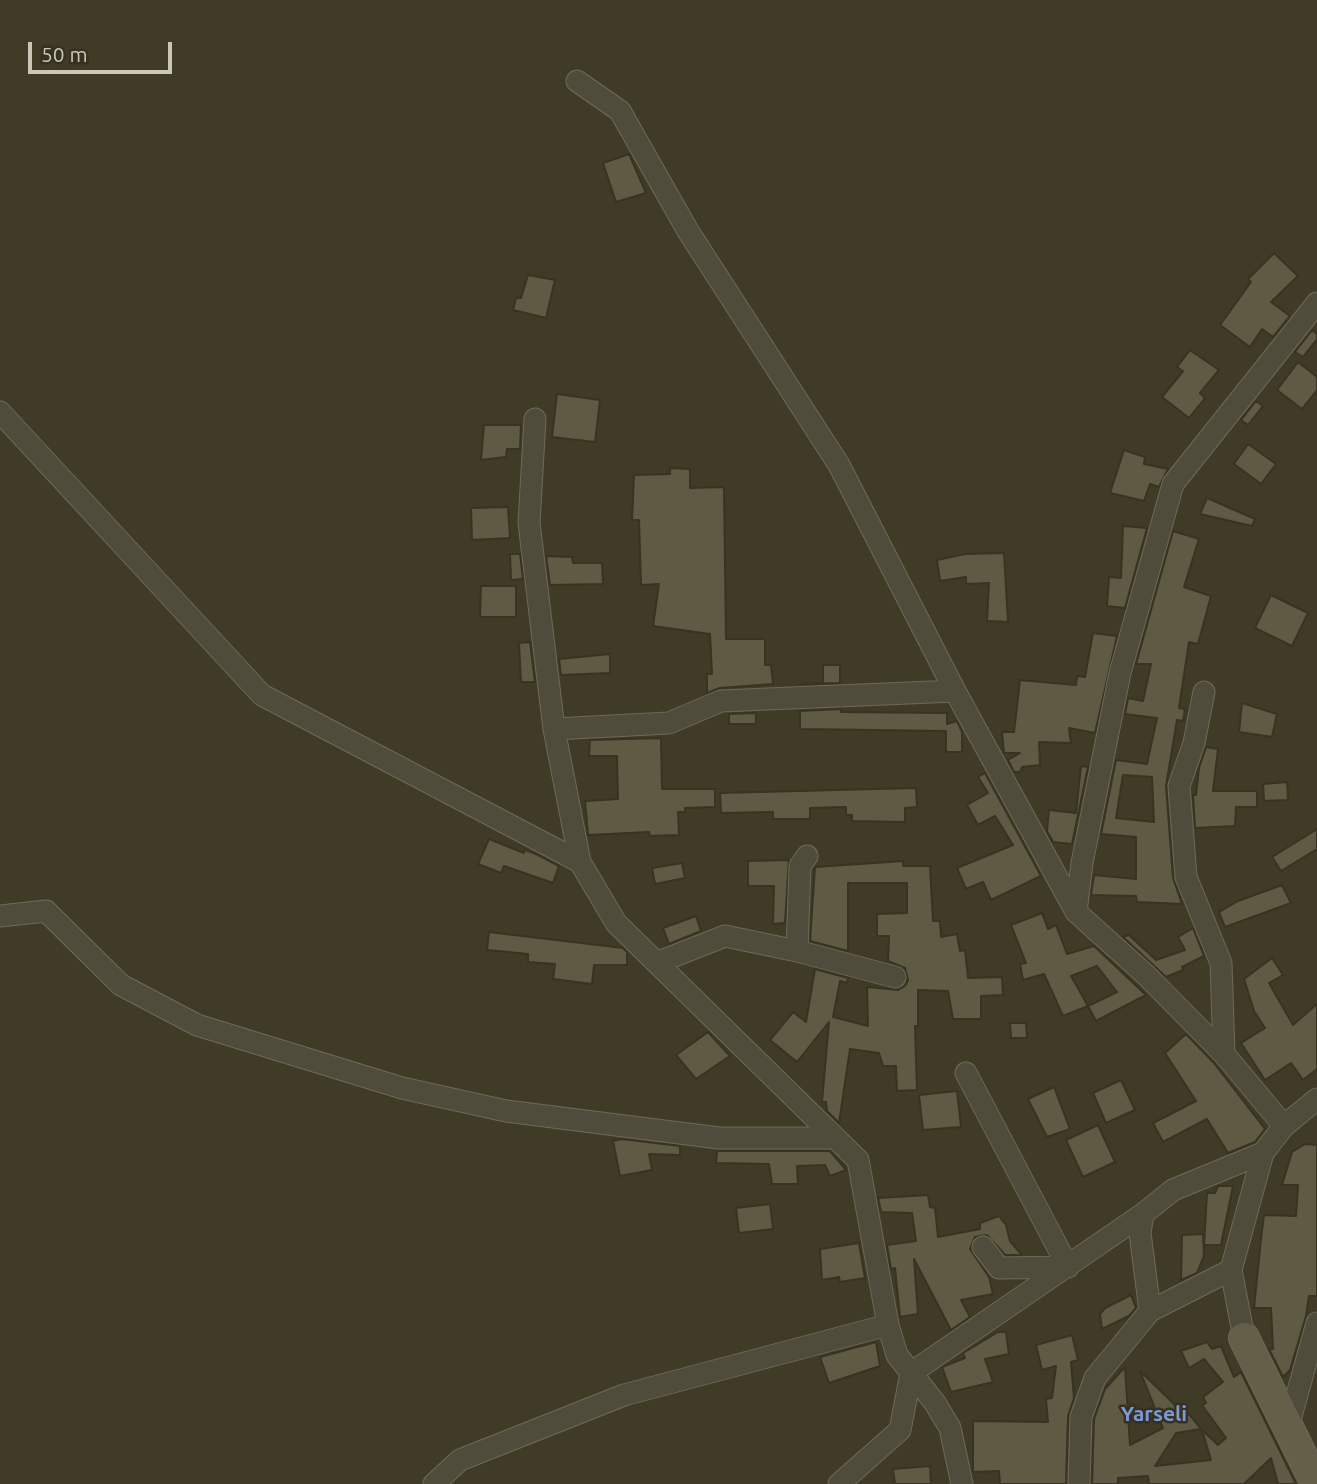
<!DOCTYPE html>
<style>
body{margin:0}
#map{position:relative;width:1317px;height:1484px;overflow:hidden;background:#403b27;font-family:Ubuntu,sans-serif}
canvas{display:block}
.scale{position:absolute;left:28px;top:42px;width:144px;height:32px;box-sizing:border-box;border:4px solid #cbc7b8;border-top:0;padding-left:9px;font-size:21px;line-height:24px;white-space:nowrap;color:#cbc7b8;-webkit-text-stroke:5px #363120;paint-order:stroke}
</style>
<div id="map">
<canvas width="1317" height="1484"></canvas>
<div class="scale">50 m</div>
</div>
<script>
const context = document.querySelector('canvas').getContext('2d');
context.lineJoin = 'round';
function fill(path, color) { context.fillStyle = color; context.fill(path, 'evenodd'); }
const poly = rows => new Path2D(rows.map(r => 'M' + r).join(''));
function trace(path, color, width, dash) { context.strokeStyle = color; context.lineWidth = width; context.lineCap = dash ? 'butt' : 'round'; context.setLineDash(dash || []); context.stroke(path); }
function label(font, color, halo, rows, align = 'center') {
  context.font = font + ' Ubuntu,sans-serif'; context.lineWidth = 5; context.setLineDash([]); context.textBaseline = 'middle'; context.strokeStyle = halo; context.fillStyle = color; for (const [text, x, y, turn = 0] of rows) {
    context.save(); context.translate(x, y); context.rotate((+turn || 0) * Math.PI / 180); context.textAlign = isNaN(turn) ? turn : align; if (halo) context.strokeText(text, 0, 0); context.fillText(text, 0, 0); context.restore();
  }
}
const building = poly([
 [629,154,646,193,616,202,603,163,629,154],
 [1274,253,1298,276,1271,302,1290,316,1273,337,1262,329,1250,347,1220,325,1251,282,1248,279,1274,253],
 [528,275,555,280,546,318,513,310,516,298,521,298,528,275],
 [1312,330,1317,334,1317,339,1303,357,1295,352,1312,330],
 [1190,350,1219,370,1200,393,1205,398,1189,418,1162,397,1183,371,1177,367,1190,350],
 [1298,362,1317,377,1317,390,1302,409,1277,390,1298,362],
 [557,394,600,400,595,442,552,437,557,394],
 [1256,401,1263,406,1248,425,1241,420,1256,401],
 [484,425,521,425,520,449,507,449,506,457,481,460,484,425],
 [1248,444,1276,464,1261,484,1234,464,1248,444],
 [1124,450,1145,457,1144,464,1168,469,1159,487,1150,484,1144,501,1110,493,1124,450],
 [670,468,690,469,690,488,724,487,726,639,765,639,765,665,771,665,773,684,720,688,707,693,707,674,712,674,710,634,653,626,659,584,641,585,639,520,632,520,634,475,670,474,670,468],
 [1207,498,1255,519,1252,526,1200,514,1207,498],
 [508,507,510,538,472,540,471,508,508,507],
 [1123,526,1147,528,1125,608,1107,606,1109,577,1121,578,1123,526],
 [1173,531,1199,539,1184,587,1211,596,1198,644,1189,642,1179,708,1185,709,1183,721,1177,720,1166,786,1173,878,1182,904,1137,902,1136,896,1091,895,1094,875,1136,879,1136,837,1101,834,1116,760,1147,764,1157,718,1125,714,1128,698,1143,701,1151,664,1136,664,1173,531],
 [1123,775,1152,777,1154,822,1116,818,1123,775],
 [1004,553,1008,622,987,621,989,583,966,584,966,577,940,581,937,560,965,554,1004,553],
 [510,554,520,554,523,579,511,580,510,554],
 [546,556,572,557,573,563,602,563,603,584,550,585,546,556],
 [481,586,516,586,516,617,480,617,481,586],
 [1271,595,1308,613,1292,646,1255,628,1271,595],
 [1093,633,1117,636,1095,733,1069,728,1071,743,1039,742,1040,765,1022,767,1020,772,1014,772,1008,760,1020,753,1004,753,1002,732,1014,732,1020,680,1076,685,1077,676,1085,677,1093,633],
 [530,642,535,682,521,682,519,643,530,642],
 [610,654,610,673,561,675,559,659,610,654],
 [823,665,840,665,840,683,800,684,823,683,823,665],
 [1242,703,1277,714,1272,737,1239,732,1242,703],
 [841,709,841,712,947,713,947,724,957,721,962,732,962,752,946,752,946,731,800,729,800,711,841,709],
 [756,713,756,724,729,724,729,714,756,713],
 [661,738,662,789,715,789,715,807,685,808,685,812,678,812,679,835,650,836,649,832,588,835,585,801,618,799,617,756,589,756,590,740,661,738],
 [1206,747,1218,749,1213,791,1257,791,1257,807,1236,807,1235,826,1195,828,1193,795,1196,795,1199,768,1206,747],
 [1081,766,1088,767,1072,844,1053,842,1047,831,1049,810,1076,813,1081,766],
 [985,773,1041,876,991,900,983,882,966,889,957,868,1013,845,995,816,978,825,967,805,988,793,978,777,985,773],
 [1287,782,1288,800,1264,801,1263,784,1287,782],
 [916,788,917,807,905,808,905,822,852,821,852,815,846,815,846,807,810,808,810,819,773,819,773,812,721,813,720,793,916,788],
 [1317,829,1317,849,1281,871,1272,857,1317,829],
 [489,839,524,853,525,850,536,854,559,866,553,883,504,866,501,873,478,864,489,839],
 [789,860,785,923,773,924,774,886,748,886,748,861,789,860],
 [903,861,903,866,930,866,933,921,940,921,941,937,957,934,960,951,965,950,968,978,1002,977,1003,995,981,996,981,1019,953,1019,948,991,918,990,918,1026,915,1026,917,1090,897,1091,896,1066,883,1066,879,1053,850,1049,839,1123,827,1111,826,1102,822,1102,829,1022,797,1062,770,1040,793,1012,806,1022,815,969,848,978,847,983,840,981,833,1017,868,1026,867,987,898,990,905,986,908,980,905,968,888,961,889,936,877,936,877,914,907,913,907,883,848,883,848,951,810,941,815,867,903,861],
 [682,863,685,878,655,884,652,868,682,863],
 [1282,885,1291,903,1225,927,1219,912,1238,901,1282,885],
 [1042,913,1048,929,1056,925,1067,954,1094,946,1146,995,1096,1021,1088,1006,1063,1016,1044,974,1023,980,1020,964,1026,963,1011,925,1042,913],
 [1097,966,1117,992,1088,1006,1071,976,1097,966],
 [696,916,701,931,669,944,663,928,696,916],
 [1193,928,1204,956,1182,967,1183,970,1166,977,1123,937,1129,935,1156,960,1185,950,1178,937,1193,928],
 [489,932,623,948,627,952,627,965,594,965,592,984,553,979,555,964,528,962,528,954,487,950,489,932],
 [1272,958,1283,975,1269,983,1293,1025,1317,1004,1317,1069,1303,1080,1291,1063,1265,1080,1241,1043,1265,1028,1254,1011,1244,979,1272,958],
 [1010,1023,1026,1023,1027,1038,1011,1038,1010,1023],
 [708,1032,730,1056,696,1079,676,1055,708,1032],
 [1186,1034,1214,1063,1265,1129,1255,1142,1228,1153,1207,1119,1163,1142,1153,1123,1196,1101,1165,1053,1186,1034],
 [1121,1080,1135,1110,1106,1123,1093,1093,1121,1080],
 [1054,1087,1070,1129,1047,1137,1028,1099,1054,1087],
 [957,1091,961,1127,923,1130,919,1095,957,1091],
 [1098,1125,1115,1162,1083,1177,1066,1140,1098,1125],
 [622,1139,680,1146,680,1155,649,1154,652,1170,620,1176,613,1141,622,1139],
 [1305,1144,1317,1145,1317,1296,1309,1296,1306,1316,1290,1370,1283,1377,1269,1349,1273,1349,1271,1308,1254,1308,1261,1239,1264,1215,1296,1216,1298,1185,1282,1185,1292,1152,1305,1144],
 [717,1151,830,1151,846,1170,830,1176,825,1165,797,1166,798,1184,772,1184,769,1164,716,1163,717,1151],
 [1218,1186,1233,1186,1221,1245,1204,1245,1207,1193,1215,1193,1218,1186],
 [928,1195,930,1207,935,1208,938,1237,980,1229,980,1223,999,1216,1006,1225,1010,1241,1022,1255,1005,1255,987,1235,975,1237,970,1249,989,1277,993,1294,961,1300,970,1317,951,1330,914,1259,918,1314,900,1317,895,1268,891,1269,887,1245,916,1241,912,1213,881,1212,878,1198,928,1195],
 [770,1204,773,1229,739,1233,736,1208,770,1204],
 [1203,1234,1204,1256,1197,1273,1181,1280,1182,1235,1203,1234],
 [859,1243,865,1278,840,1282,839,1277,822,1280,820,1249,859,1243],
 [1131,1295,1136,1308,1129,1316,1102,1329,1100,1314,1105,1308,1131,1295],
 [998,1332,1006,1332,1009,1354,985,1359,993,1382,951,1392,942,1367,965,1358,963,1353,998,1332],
 [1072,1335,1078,1360,1071,1362,1074,1398,1068,1416,1066,1484,1000,1484,999,1471,973,1472,973,1421,1048,1422,1046,1399,1052,1398,1056,1366,1042,1370,1036,1345,1072,1335],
 [876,1342,880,1366,829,1383,820,1357,876,1342],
 [1207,1342,1212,1349,1221,1346,1234,1377,1241,1372,1296,1484,1278,1484,1271,1458,1244,1484,1149,1484,1148,1476,1118,1478,1118,1484,1092,1484,1094,1419,1105,1389,1125,1367,1130,1445,1163,1428,1140,1371,1174,1404,1180,1418,1189,1414,1201,1429,1176,1433,1155,1466,1211,1460,1202,1430,1218,1445,1226,1438,1202,1405,1206,1403,1203,1397,1223,1382,1204,1359,1189,1368,1181,1351,1207,1342],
 [930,1466,931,1484,895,1484,893,1469,930,1466]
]);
const street = poly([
 [577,81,620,111,688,231,839,465,955,691,1076,912,1146,975,1224,1054,1284,1126],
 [0,412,262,695,580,862],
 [535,419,529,523,554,729,580,862,616,923,858,1160,888,1325,897,1355,935,1403,950,1428,962,1484],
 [1204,692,1194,743,1179,786,1186,877,1221,963,1224,1054],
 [554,729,669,723,721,701,955,691],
 [1076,912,1082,863,1120,673,1173,484,1317,303],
 [0,916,46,911,121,985,197,1025,402,1088,506,1111,719,1138,832,1138],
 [797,951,800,866,807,856],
 [659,962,725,936,797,951,895,977],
 [966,1073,1068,1267],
 [1143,1214,1140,1233,1150,1311],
 [983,1247,999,1268,1068,1267],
 [1244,1338,1231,1270,1263,1153,1284,1126,1317,1099],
 [1288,1427,1317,1323],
 [434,1484,460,1460,624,1395,888,1325],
 [839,1484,900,1430,911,1373,1143,1214,1173,1190,1263,1153],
 [1079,1484,1081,1417,1095,1378,1150,1311,1231,1270]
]);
const secondary = poly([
 [1244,1338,1316,1484]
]);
const quarterNames = [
 ["Yarseli",1154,1414]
];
fill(building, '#5f5a43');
trace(building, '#383322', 2);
trace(street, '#6e6a59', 23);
trace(secondary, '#6e6a59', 32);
trace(street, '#504c3b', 21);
trace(secondary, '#635f49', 30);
label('bold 21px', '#7a9ad6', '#363120', quarterNames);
</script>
